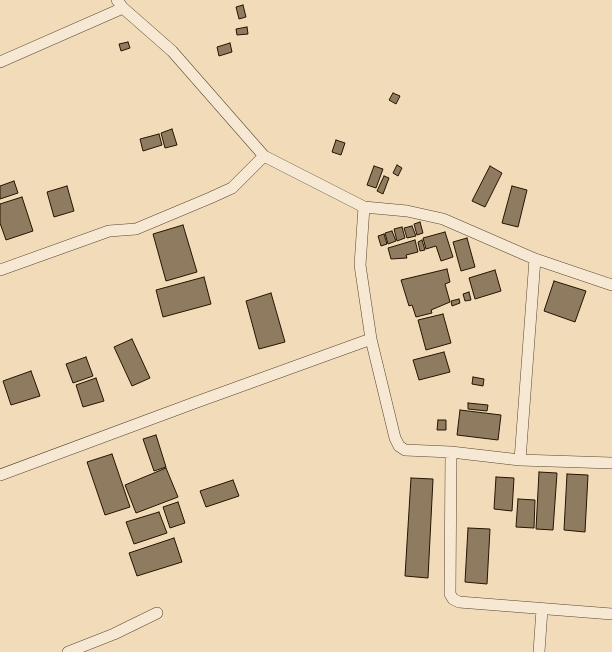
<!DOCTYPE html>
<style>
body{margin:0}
canvas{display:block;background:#f1dbb9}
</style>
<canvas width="612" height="652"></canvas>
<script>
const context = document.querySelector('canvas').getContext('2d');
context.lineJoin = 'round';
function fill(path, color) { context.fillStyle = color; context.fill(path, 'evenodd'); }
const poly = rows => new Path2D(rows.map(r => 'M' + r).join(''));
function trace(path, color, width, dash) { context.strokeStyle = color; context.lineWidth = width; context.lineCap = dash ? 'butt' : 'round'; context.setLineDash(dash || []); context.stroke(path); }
const building = poly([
 [243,5,246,17,239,19,236,7,243,5],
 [247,27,248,34,237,35,236,29,247,27],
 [128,42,130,48,121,51,119,44,128,42],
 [230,43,232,52,219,56,217,47,230,43],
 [393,93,400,96,396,104,389,100,393,93],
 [172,129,177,145,165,148,161,133,172,129],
 [159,134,162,145,143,151,140,139,159,134],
 [336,140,345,143,341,155,332,152,336,140],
 [397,165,402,168,398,176,393,173,397,165],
 [374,166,383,169,376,188,367,185,374,166],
 [490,166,502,173,485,207,472,201,490,166],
 [384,176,389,178,383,194,377,191,384,176],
 [14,181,18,193,0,199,0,186,14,181],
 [67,186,74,211,54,217,47,192,67,186],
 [512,186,527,190,518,227,502,223,512,186],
 [22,197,33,231,6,240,0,223,0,204,22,197],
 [420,222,423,233,417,235,414,224,420,222],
 [183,225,197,272,166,281,153,234,183,225],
 [412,226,416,236,407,238,404,228,412,226],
 [402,227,405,238,397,241,394,229,402,227],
 [392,231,396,241,388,244,385,233,392,231],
 [445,232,453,257,441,261,436,246,426,249,423,238,445,232],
 [384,234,387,244,381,246,378,236,384,234],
 [467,238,475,267,461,271,453,242,467,238],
 [415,240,418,252,406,255,407,258,391,259,388,248,415,240],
 [422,240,425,250,420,251,418,242,422,240],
 [447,269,450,282,445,284,450,302,431,310,432,313,416,317,412,305,409,306,401,280,447,269],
 [495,270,501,291,475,299,469,278,495,270],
 [204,277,211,304,163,317,156,290,204,277],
 [554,281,586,291,575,322,544,311,554,281],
 [469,292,471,300,465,301,463,294,469,292],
 [271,293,285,342,259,349,246,301,271,293],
 [459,299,460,303,452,306,451,301,459,299],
 [443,314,451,343,426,350,418,320,443,314],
 [132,339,150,378,132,386,114,347,132,339],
 [444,352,450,372,419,380,413,360,444,352],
 [86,357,93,376,73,383,66,364,86,357],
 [31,371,40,396,11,405,3,381,31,371],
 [473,377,484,379,483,386,472,384,473,377],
 [96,378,104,401,83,407,76,385,96,378],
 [468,403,488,405,487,411,468,409,468,403],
 [460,410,501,415,498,440,457,435,460,410],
 [438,420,446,420,446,430,437,430,438,420],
 [156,435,166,467,154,471,143,439,156,435],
 [112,454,130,507,105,515,87,462,112,454],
 [166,468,178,497,136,513,125,485,166,468],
 [539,472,557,473,553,530,536,529,539,472],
 [567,474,588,475,585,532,564,530,567,474],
 [496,477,514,478,512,511,494,509,496,477],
 [411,478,433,479,428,578,405,576,411,478],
 [233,480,239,496,206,507,200,491,233,480],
 [518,499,535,500,534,528,516,527,518,499],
 [178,502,185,523,170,528,163,507,178,502],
 [159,512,167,533,134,544,126,522,159,512],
 [468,528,490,529,487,584,465,582,468,528],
 [174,538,182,562,137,576,129,553,174,538]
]);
const street = poly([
 [117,0,123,8,172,51,264,156,364,207,360,265,371,339,395,438,399,446,405,450,451,452,520,460,612,463],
 [0,62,123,8],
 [364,207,407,211,443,219,535,259,612,285],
 [0,270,109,231,136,229,210,198,232,188,264,156],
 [451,452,450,594,453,599,459,602,612,614],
 [520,460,535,259],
 [0,475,194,403,371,339],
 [68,652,114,634,157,613],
 [539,652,542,609]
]);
fill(building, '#8f7b60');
trace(building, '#251400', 1);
trace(street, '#58462e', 12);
trace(street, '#f6e8d2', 11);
</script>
